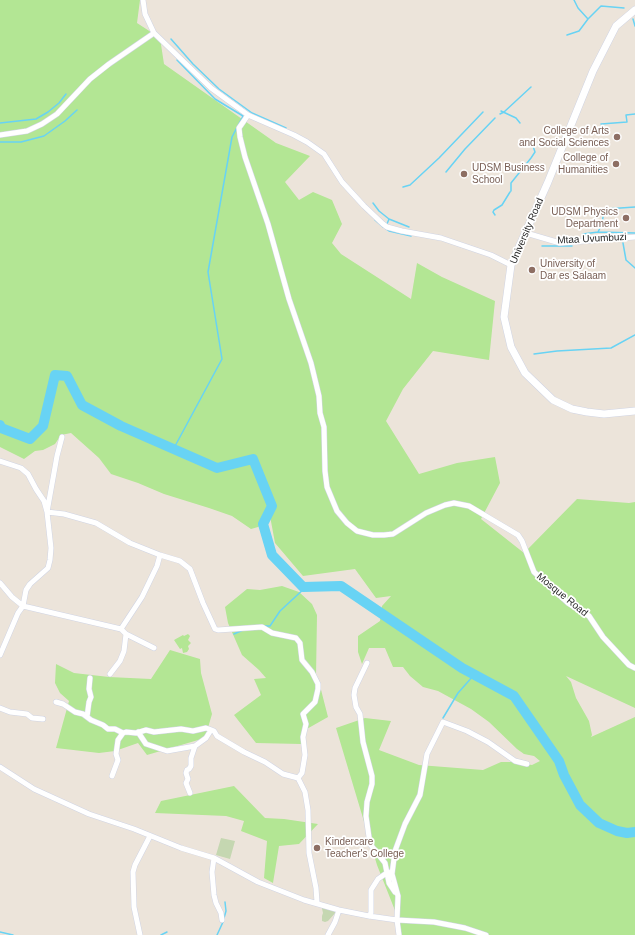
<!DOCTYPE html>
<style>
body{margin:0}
canvas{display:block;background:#ece4da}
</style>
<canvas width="635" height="935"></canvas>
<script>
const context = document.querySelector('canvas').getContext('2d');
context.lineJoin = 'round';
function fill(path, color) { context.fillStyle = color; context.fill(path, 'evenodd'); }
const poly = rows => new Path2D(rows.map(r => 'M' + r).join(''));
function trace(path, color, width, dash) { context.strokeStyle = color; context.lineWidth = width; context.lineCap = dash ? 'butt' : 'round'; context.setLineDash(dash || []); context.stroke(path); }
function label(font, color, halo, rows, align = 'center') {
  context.font = font + ' Helvetica,sans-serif'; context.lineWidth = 3.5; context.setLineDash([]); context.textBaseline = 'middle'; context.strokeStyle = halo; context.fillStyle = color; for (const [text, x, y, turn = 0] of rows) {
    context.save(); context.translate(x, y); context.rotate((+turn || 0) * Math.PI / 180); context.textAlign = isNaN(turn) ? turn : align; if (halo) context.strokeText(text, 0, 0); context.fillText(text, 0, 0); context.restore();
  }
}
const green = poly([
 [0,0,140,0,137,23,160,38,164,64,276,143,310,156,285,182,299,200,313,192,332,200,342,224,332,243,341,254,411,299,417,263,442,277,495,301,489,360,433,351,403,389,386,421,419,474,457,463,495,457,500,483,481,519,524,553,577,499,629,503,635,502,635,708,566,676,571,682,576,698,589,721,592,735,591,737,635,717,635,935,399,935,396,913,377,865,336,728,365,718,391,721,379,750,419,765,483,770,501,762,514,762,532,765,540,761,534,756,524,754,517,749,489,722,471,709,438,691,423,687,410,676,403,667,393,667,385,648,369,648,362,664,358,652,358,636,380,621,382,606,391,596,376,598,355,569,303,576,275,543,270,516,266,522,258,527,251,529,232,516,209,508,164,494,138,483,111,474,99,458,71,433,61,435,55,444,43,450,35,451,24,459,0,447],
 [282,586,299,592,312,604,317,615,316,677,318,678,328,717,305,730,301,744,256,743,234,715,261,695,254,679,266,678,259,670,242,655,228,623,225,607,247,589,260,590],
 [188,634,190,636,188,640,191,643,188,646,189,649,187,652,183,653,182,648,180,649,174,640,183,635,184,636],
 [170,650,200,659,201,673,212,714,205,738,147,755,138,743,115,751,99,753,56,748,69,701,60,693,55,683,56,664,74,673,109,677,151,679],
 [234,786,265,818,284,819,318,824,299,844,279,846,273,883,264,878,267,841,241,831,244,821,226,816,155,813,161,801]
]);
const cemetery = poly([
 [221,838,235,841,230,859,216,855],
 [321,904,337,911,328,921,325,922,322,921,322,916,323,913]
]);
const stream = poly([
 [574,0,578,8,588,19],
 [633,19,635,26],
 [567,35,579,31,588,19,601,6,624,8],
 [171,39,193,64,219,89,252,113,286,128],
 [501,111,516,118,520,123],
 [500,114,504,112,531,87],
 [0,123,36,119,48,112,59,103,66,94],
 [601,124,627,122,626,115,635,114],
 [0,142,21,142,44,136,65,121,77,110],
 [446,172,465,149,495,118],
 [403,187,410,185,439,158,483,112],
 [511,191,511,183,531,158,535,152,532,143],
 [373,203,379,211,389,219,409,227],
 [495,215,493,212,494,210,502,205,510,192],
 [375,220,383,227],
 [387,224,389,219],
 [386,229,389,231,411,236],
 [598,232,602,224,604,210,606,209,635,207],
 [583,234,598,232,635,233],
 [623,243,626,260,635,268],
 [542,246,572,246],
 [534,354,557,351,611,348,635,335],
 [0,428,1,428],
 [174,448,222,359,208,272,232,137,243,116,215,99,177,60],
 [264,626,270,626,280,611,306,587],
 [234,634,243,630],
 [443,718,458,693,474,675],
 [224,918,226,911,225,902],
 [0,932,13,935],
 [161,935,167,932],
 [217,935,223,922]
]);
const river = poly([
 [0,425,1,428,30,439,43,426,55,375,67,376,82,405,121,426,217,468,253,459,272,506,263,524,272,555,303,587,341,586,462,668,514,696,559,761,564,775,580,805,599,823,617,831,627,833,635,832]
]);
const street = poly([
 [143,0,145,14,154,33,211,88,248,115,294,135,307,142,324,154,342,182,364,206,383,224,387,227,402,231,441,238,491,255,511,265],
 [248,115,239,128,240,137,245,157,268,224,289,299,311,363,319,396,320,413,324,427,325,471,327,487,337,511,347,523,357,531,373,535,384,535,393,534,426,513,445,505,454,503,469,506,518,535,522,541,534,572,568,603,589,616,603,637,629,665,635,668],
 [0,135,27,131,42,124,57,114,90,79,109,64,154,33],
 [526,233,560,243,635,237],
 [0,461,21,468,28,474,36,489,44,501,47,512,64,514,96,523,130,543,160,555,157,566,142,597,121,629],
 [160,555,180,561,190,569,203,603,215,629,218,630,262,627,272,633,296,638,300,643,302,660,312,672,318,684,318,689,315,702,303,714,306,724,303,737,305,755,302,773,298,778],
 [0,583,12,597,23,606,121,629,126,634,154,648],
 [0,655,18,613,23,606,26,590,30,584,48,568,50,560,51,548,47,512,57,456,62,437],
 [367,663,355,688,354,695,356,707,360,714,363,742,372,776,372,784,367,802,366,816,370,844,385,863,389,883,395,892],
 [110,674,120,661,124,651,126,634],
 [56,702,63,704,75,712,83,714,91,720,103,725,108,729,115,729,123,733,126,732,136,733,146,730,154,732,181,729,193,731,206,728,209,729,214,731,217,736,244,752,265,762,283,774,298,778,305,792,308,810,309,853,316,888,317,902],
 [0,708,10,712,27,714,32,718,43,719],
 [87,717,89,702,91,697,89,689,90,678],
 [138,732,146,744,167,751,195,746],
 [0,767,34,789,89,814,134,829,181,848,214,858,258,882,304,900,339,910,369,916,397,920,434,922,465,928,486,935],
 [112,776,118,760,116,754,118,740,123,733],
 [190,793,186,783,188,779,186,773,187,770,189,769,191,766,191,758,195,746,206,738,211,730],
 [214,858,212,872,214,895,216,903,221,913,222,920],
 [369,916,371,913,371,890,378,879,388,872],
 [140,935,134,907,133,872,135,865,150,836],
 [328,935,335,922,339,910],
 [399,935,397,920,398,896,392,874,395,851,405,824,420,795,427,754,443,722,467,731,488,742,515,761,527,764]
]);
const secondary = poly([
 [635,10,616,26,593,71,548,182,511,265,504,317,511,347,525,373,553,400,572,409,587,412,604,414,635,411]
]);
const markers = [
 [617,137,4,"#8d6e63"],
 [616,164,4,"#8d6e63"],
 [464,174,4,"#8d6e63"],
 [626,218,4,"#8d6e63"],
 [532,270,4,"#8d6e63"],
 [317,848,4,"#8d6e63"]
];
const educationNames = [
 ["College of Arts",609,131],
 ["and Social Sciences",609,143],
 ["College of",608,158],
 ["Humanities",608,170],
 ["UDSM Business",472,168,"left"],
 ["School",472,180,"left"],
 ["UDSM Physics",618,212],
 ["Department",618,224],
 ["University of",540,264,"left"],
 ["Dar es Salaam",540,276,"left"],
 ["Kindercare",325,842,"left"],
 ["Teacher's College",325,854,"left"]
];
const streetNames = [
 ["University Road",527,231,-67],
 ["Mtaa Uvumbuzi",592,239,-3],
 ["Mosque Road",562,595,39]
];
fill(green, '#b3e694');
fill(cemetery, '#c5d7b1');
trace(stream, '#68d3f4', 1.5);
trace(river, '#68d3f4', 10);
trace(street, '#d0d4e3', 6);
trace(secondary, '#d0d4e3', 8);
trace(street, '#fff', 5);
trace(secondary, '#fff', 7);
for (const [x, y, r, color] of markers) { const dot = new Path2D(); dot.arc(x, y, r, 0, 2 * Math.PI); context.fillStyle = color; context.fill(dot); trace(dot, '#fff', 1.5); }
label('10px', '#785e54', '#fff', educationNames, 'right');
label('10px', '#292929', '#fff', streetNames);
</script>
